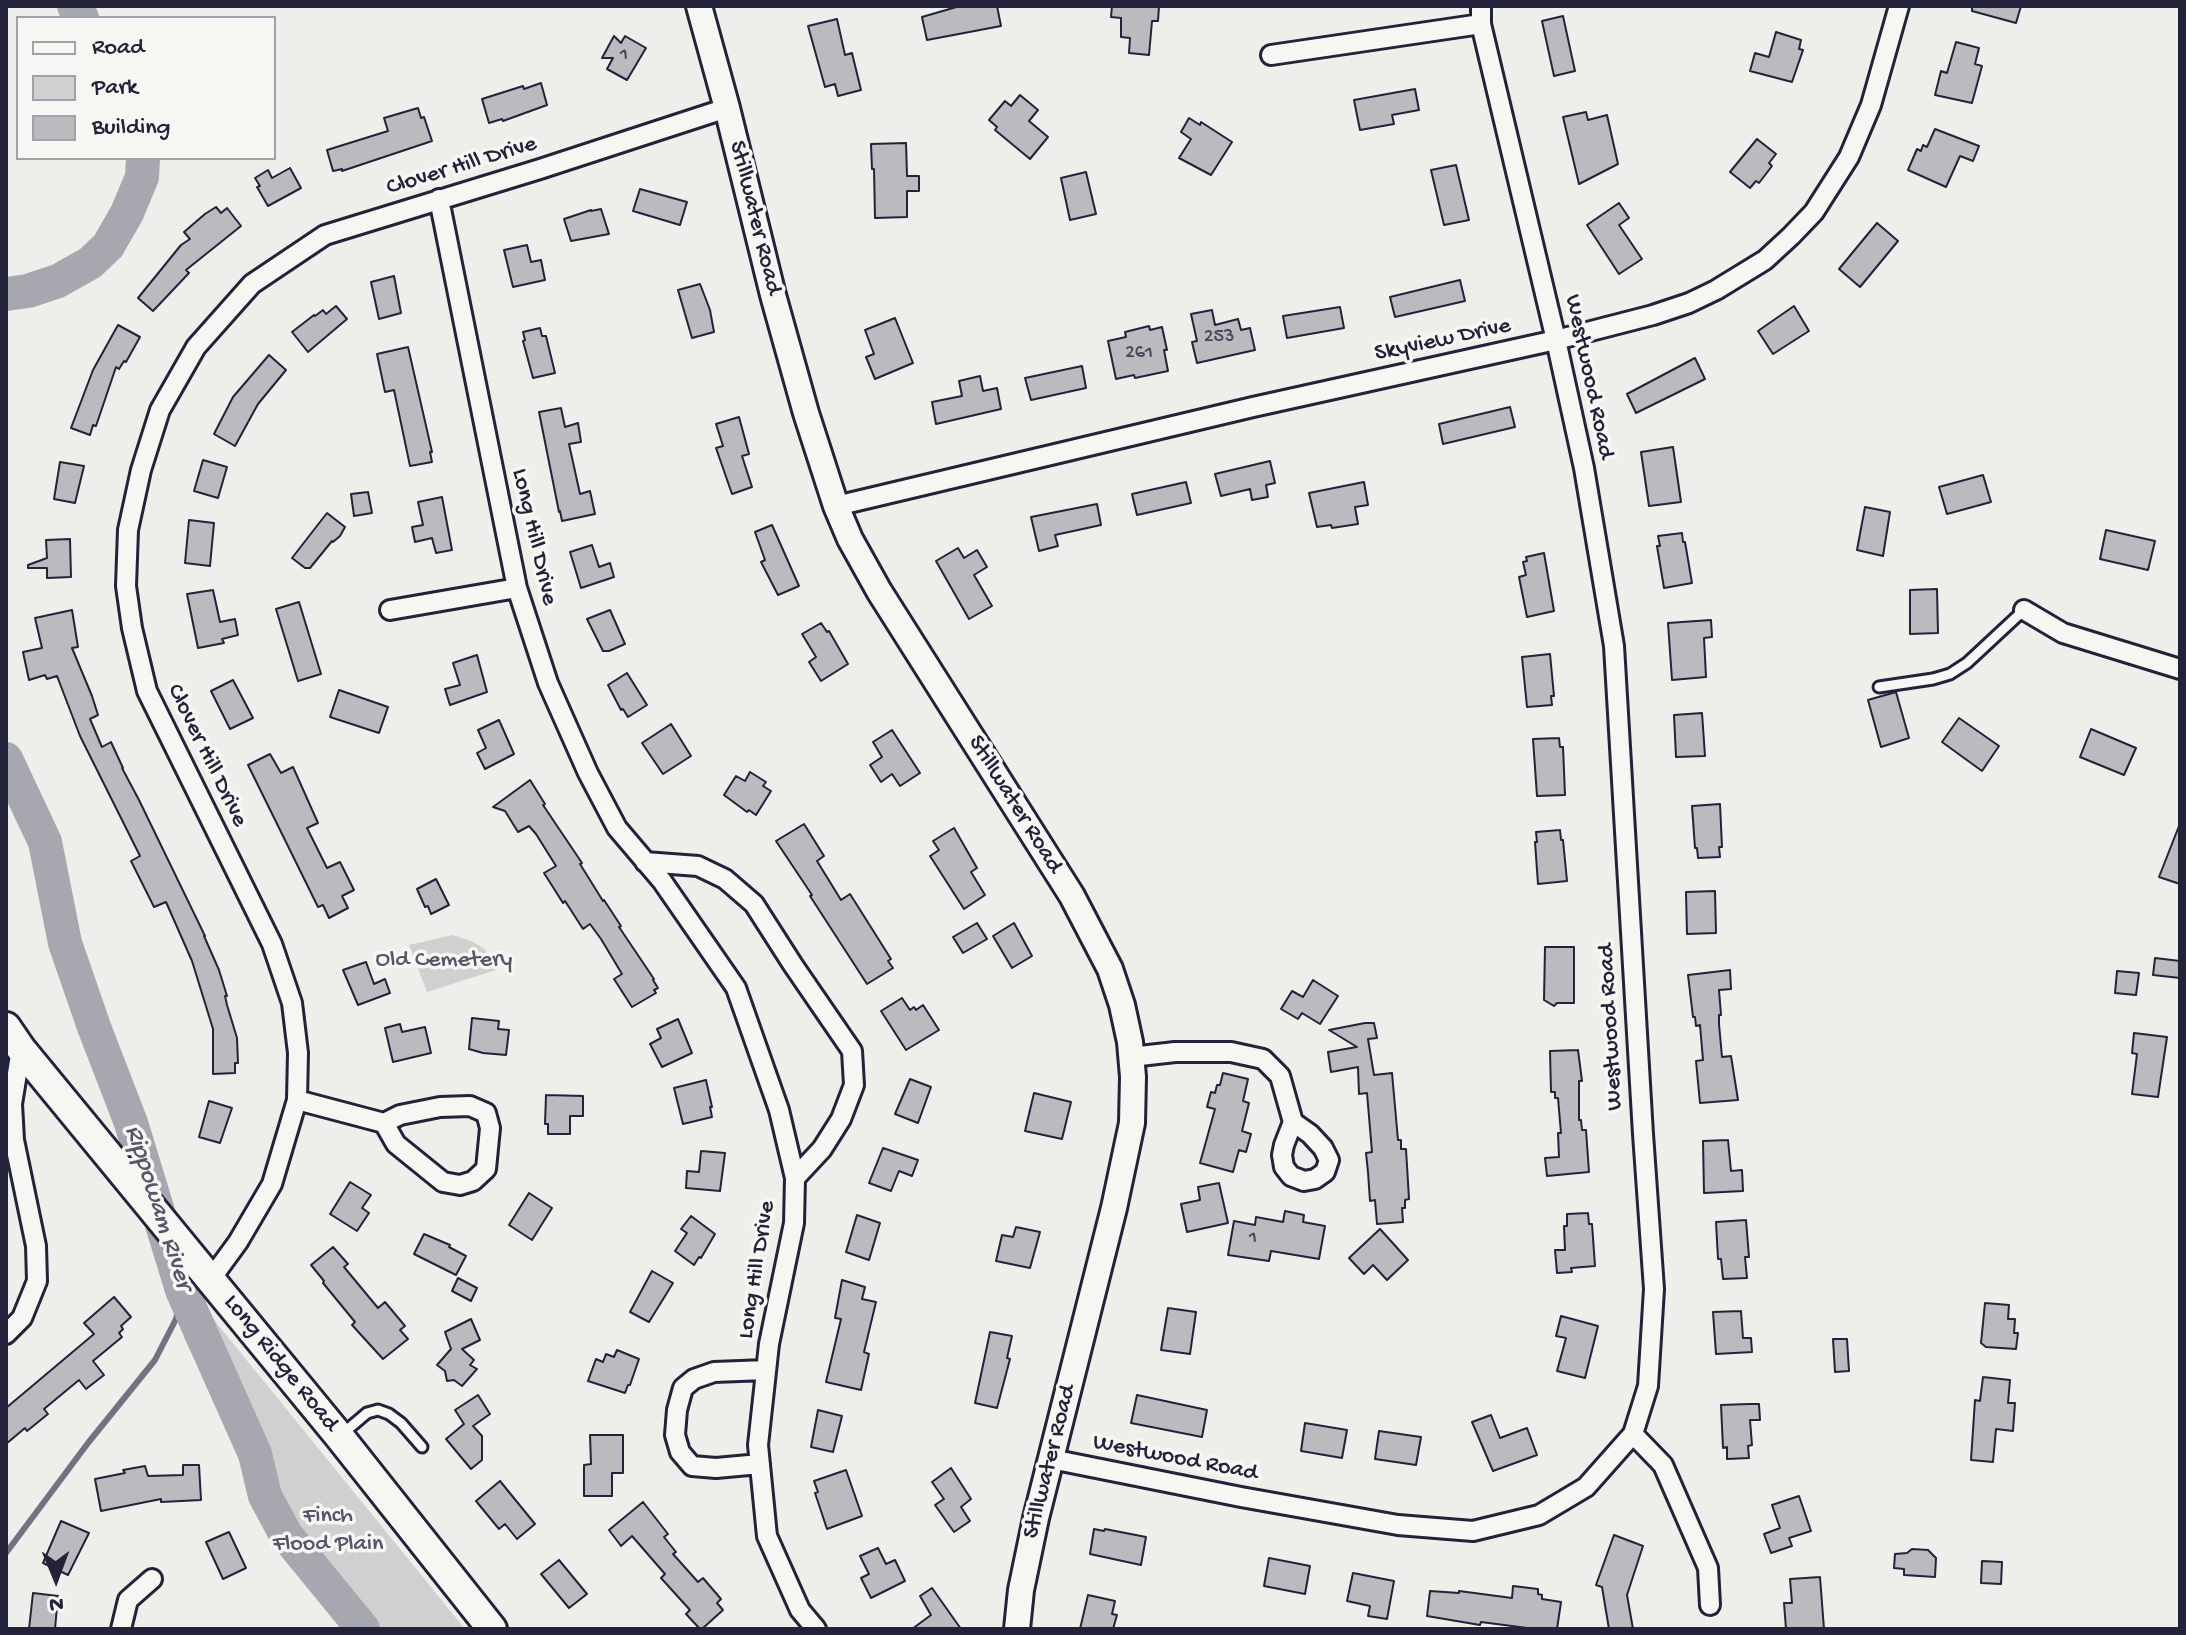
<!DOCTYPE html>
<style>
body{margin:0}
#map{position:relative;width:2186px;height:1635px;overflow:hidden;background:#eeeeeb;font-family:"Gochi Hand",sans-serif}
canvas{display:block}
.frame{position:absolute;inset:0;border:8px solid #22223b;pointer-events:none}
.legend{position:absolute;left:16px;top:16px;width:260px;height:144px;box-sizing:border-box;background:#f6f6f2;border:2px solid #a1a1a9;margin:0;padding:10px 14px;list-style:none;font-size:24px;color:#22223b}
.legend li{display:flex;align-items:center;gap:16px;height:40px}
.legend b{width:40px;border:2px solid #a1a1a9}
.north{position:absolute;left:16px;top:1539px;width:80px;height:80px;-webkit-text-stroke:6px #f6f6f2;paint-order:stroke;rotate:179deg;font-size:22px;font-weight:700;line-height:32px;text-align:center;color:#22223b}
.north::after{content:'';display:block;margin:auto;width:28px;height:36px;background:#22223b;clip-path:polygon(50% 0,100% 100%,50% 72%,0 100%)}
</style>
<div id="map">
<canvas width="2186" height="1635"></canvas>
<div class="frame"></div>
<ul class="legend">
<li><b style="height:10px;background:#f6f6f2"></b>Road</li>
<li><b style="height:22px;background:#d0d0d1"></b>Park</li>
<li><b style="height:22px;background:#bbbbbf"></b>Building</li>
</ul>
<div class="north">N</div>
</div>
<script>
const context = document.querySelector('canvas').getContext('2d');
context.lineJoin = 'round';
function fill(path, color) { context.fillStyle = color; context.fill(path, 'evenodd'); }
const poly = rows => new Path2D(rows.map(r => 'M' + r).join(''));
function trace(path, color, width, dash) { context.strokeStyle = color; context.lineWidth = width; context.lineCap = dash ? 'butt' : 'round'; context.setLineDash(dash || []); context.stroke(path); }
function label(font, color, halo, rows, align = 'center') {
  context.font = font + ' "Gochi Hand",sans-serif'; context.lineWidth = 7; context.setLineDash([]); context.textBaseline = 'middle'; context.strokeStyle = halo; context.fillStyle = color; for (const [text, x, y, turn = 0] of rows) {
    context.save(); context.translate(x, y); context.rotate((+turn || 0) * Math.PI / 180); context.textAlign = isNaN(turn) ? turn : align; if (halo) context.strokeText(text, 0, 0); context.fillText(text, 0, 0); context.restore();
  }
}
const green = poly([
 [452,935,471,941,485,949,496,970,427,992,409,945],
 [193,1294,465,1629,353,1629,291,1556,184,1338]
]);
const stream = poly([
 [6,1553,88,1443,155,1360,176,1319,182,1290]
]);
const river = poly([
 [74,6,82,18],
 [6,294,28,291,58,281,90,263,108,246,127,213,142,177,143,158],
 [6,759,45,842,65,943,94,1027,131,1123,182,1290,255,1454,265,1496,286,1535,363,1629]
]);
const building = poly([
 [960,6,997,6,1001,26,927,40,922,17,960,6],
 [1112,6,1159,6,1158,21,1152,21,1149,55,1129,53,1130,38,1121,37,1121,18,1111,17,1112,6],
 [1972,6,2021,6,2016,23,1972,11,1972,6],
 [1563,16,1575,71,1554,76,1542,21,1563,16],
 [837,19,845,55,852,53,861,90,838,96,835,84,825,87,808,26,837,19],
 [1776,32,1801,40,1799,49,1803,50,1792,82,1750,71,1755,53,1769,57,1776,32],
 [614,36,621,43,625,36,646,48,627,80,607,69,613,58,602,58,614,36],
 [1956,42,1979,48,1975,64,1982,66,1972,103,1935,95,1941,71,1947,73,1956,42],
 [541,83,547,105,503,121,502,119,489,123,482,99,523,86,524,89,541,83],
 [1415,89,1419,110,1392,115,1394,124,1360,130,1354,100,1415,89],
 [1020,95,1038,110,1029,121,1048,137,1030,159,995,130,997,127,989,120,1005,101,1011,106,1020,95],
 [418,108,421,118,424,117,432,141,342,171,342,169,333,171,327,150,388,131,384,118,418,108],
 [1586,112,1588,120,1607,115,1618,164,1579,184,1563,117,1586,112],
 [1189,118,1200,125,1201,122,1232,142,1211,175,1179,158,1191,139,1181,132,1189,118],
 [1935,129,1979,146,1973,161,1960,156,1946,187,1908,170,1917,149,1921,151,1923,145,1927,147,1935,129],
 [1757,139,1776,154,1769,163,1772,166,1759,183,1756,181,1750,188,1730,172,1757,139],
 [906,143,907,176,919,176,919,191,907,191,907,217,875,218,874,169,872,169,871,144,906,143],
 [1456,165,1469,220,1444,225,1431,170,1456,165],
 [290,168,301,188,268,206,257,187,260,186,255,178,268,170,272,178,290,168],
 [1086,172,1096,214,1070,220,1061,178,1086,172],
 [640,189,687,202,680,225,633,211,640,189],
 [1619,203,1629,218,1619,225,1642,259,1619,274,1587,225,1619,203],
 [216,207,221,213,227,208,241,226,186,270,189,273,153,311,138,298,181,245,190,239,184,232,205,214,216,207],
 [601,209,609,234,571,241,564,219,591,210,591,211,601,209],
 [1877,223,1898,241,1860,287,1839,269,1877,223],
 [527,245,531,262,541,260,545,280,513,287,504,250,527,245],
 [394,276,401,313,379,319,371,282,394,276],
 [1460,280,1465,301,1395,317,1390,297,1460,280],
 [700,284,710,310,714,332,692,338,678,290,700,284],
 [336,306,347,319,308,352,292,332,314,315,315,316,323,310,326,314,336,306],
 [1794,306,1809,331,1773,354,1758,331,1794,306],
 [1340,307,1344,328,1287,338,1283,316,1340,307],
 [1212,310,1215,325,1238,319,1241,330,1250,328,1255,350,1197,363,1192,342,1197,341,1191,314,1212,310],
 [895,318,913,363,875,379,866,357,874,354,865,330,895,318],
 [118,325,140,337,126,362,124,361,119,369,116,367,96,426,93,425,90,435,71,428,93,370,118,325],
 [1149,326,1150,330,1162,327,1167,350,1164,350,1168,371,1135,378,1134,375,1116,379,1108,341,1126,337,1125,332,1149,326],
 [540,328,542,336,546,336,555,373,533,378,523,341,525,340,523,332,540,328],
 [408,347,432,452,430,452,432,462,410,466,394,390,385,392,377,354,408,347],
 [269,355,286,370,258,404,235,446,214,434,233,397,269,355],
 [1695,358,1705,379,1636,413,1627,394,1695,358],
 [1082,366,1086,388,1031,400,1025,378,1082,366],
 [980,376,983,391,997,388,1001,409,936,424,932,402,962,396,959,381,980,376],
 [1510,407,1515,427,1443,444,1439,424,1510,407],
 [561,408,565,427,578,423,581,442,569,444,580,494,590,491,595,514,562,521,560,511,559,512,539,412,561,408],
 [739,417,749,454,742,456,752,487,732,494,716,448,723,446,716,424,739,417],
 [1673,447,1681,502,1649,506,1641,452,1673,447],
 [203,460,227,467,218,498,194,491,203,460],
 [1270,461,1275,483,1266,485,1268,497,1252,500,1250,489,1221,496,1215,474,1270,461],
 [60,462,84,466,75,503,54,499,60,462],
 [1983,475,1991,502,1947,514,1939,487,1983,475],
 [1186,482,1191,503,1137,515,1132,494,1186,482],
 [1364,482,1368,505,1355,507,1358,524,1332,528,1331,525,1317,527,1309,493,1364,482],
 [368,492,372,513,354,516,351,494,368,492],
 [442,497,452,550,436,553,432,538,415,542,412,527,423,525,418,502,442,497],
 [1097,504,1101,525,1055,535,1058,546,1039,551,1031,517,1097,504],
 [1865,507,1890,512,1883,556,1857,550,1865,507],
 [327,513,345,527,340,536,333,542,332,541,310,568,305,568,292,558,327,513],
 [189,520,214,523,210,566,185,563,189,520],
 [772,525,799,586,778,595,761,562,765,560,755,532,772,525],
 [2106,530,2155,541,2148,570,2100,559,2106,530],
 [1682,533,1683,542,1685,542,1692,583,1664,588,1657,546,1660,546,1658,536,1682,533],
 [70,539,71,577,47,578,47,568,28,568,28,565,47,558,46,540,70,539],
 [592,545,599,567,610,563,614,577,581,588,570,552,592,545],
 [958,548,964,558,977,550,987,567,974,575,992,606,969,619,936,561,958,548],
 [1544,553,1554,611,1527,617,1519,577,1526,575,1523,562,1527,561,1526,557,1544,553],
 [1937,589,1938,633,1910,634,1910,590,1937,589],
 [213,590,220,622,235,619,238,635,222,639,224,643,198,648,187,594,213,590],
 [299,602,321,674,298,681,276,609,299,602],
 [72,610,78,647,72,648,92,696,98,715,90,719,102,747,111,742,123,768,122,768,139,800,205,936,204,936,219,970,227,996,225,996,227,1005,237,1038,238,1063,235,1063,235,1073,213,1074,213,1029,192,961,166,902,154,907,131,861,140,856,80,736,57,676,47,679,45,675,29,680,23,652,42,648,35,618,72,610],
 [610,610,625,644,609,651,603,651,587,619,610,610],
 [1711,620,1712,637,1704,638,1706,677,1672,680,1668,623,1711,620],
 [821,623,827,632,829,631,848,664,821,681,809,662,816,657,802,634,821,623],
 [1550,654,1554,696,1551,696,1552,705,1527,707,1522,657,1550,654],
 [477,655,487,692,450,705,445,689,460,685,453,663,477,655],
 [627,673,647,705,628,717,623,709,621,710,608,685,627,673],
 [233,680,253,718,230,729,211,691,233,680],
 [339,690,388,707,379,733,330,717,339,690],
 [1896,692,1909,738,1881,747,1868,700,1896,692],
 [1702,713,1705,756,1676,757,1674,715,1702,713],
 [1959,718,1999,746,1982,771,1942,742,1959,718],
 [499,720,514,754,485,769,477,753,486,748,478,730,499,720],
 [671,724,691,756,663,774,642,743,671,724],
 [2091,729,2136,748,2124,775,2080,757,2091,729],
 [892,730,920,773,900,786,892,774,881,782,870,765,882,757,873,742,892,730],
 [1559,738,1560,747,1563,747,1565,795,1537,796,1533,739,1559,738],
 [270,754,281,773,293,767,318,823,307,828,327,868,340,862,354,890,342,896,348,908,329,918,323,905,318,907,248,765,270,754],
 [750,772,766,782,763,786,771,791,756,815,749,810,747,812,724,795,736,776,745,781,750,772],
 [530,780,545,804,543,805,582,863,580,864,603,901,604,900,621,926,619,927,654,979,653,980,658,988,654,990,656,993,632,1007,614,979,622,974,601,939,590,924,583,929,565,901,563,903,544,873,556,866,536,834,529,826,518,832,505,811,493,807,530,780],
 [1720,804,1722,847,1719,847,1720,857,1698,858,1697,848,1695,848,1692,806,1720,804],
 [804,824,824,856,817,861,841,900,850,894,891,959,888,961,893,968,867,984,810,896,812,895,776,841,804,824],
 [2179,826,2180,827,2180,884,2159,877,2179,826],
 [954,828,977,868,971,872,985,895,964,909,930,856,939,850,933,841,954,828],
 [1560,830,1561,840,1563,840,1567,881,1538,884,1535,842,1537,842,1536,832,1560,830],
 [436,879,449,905,431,914,428,906,425,907,417,889,436,879],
 [1715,891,1716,933,1687,934,1686,892,1715,891],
 [977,923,987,939,963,953,953,937,977,923],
 [1014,923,1032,956,1012,968,993,936,1014,923],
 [1545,947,1574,947,1574,1003,1557,1003,1554,1006,1544,1000,1545,947],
 [2155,958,2180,961,2180,978,2153,975,2155,958],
 [366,962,374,984,385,979,390,993,358,1005,343,970,366,962],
 [1730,970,1731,989,1719,990,1721,1015,1719,1015,1719,1024,1722,1057,1731,1056,1738,1100,1700,1103,1696,1061,1703,1060,1700,1025,1696,1026,1695,1017,1693,1017,1688,975,1730,970],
 [2117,971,2139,973,2136,995,2115,993,2117,971],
 [1313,980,1338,996,1320,1024,1302,1013,1298,1019,1281,1009,1292,991,1303,997,1313,980],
 [902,998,910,1010,914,1007,916,1010,923,1005,939,1030,906,1050,881,1011,902,998],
 [472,1018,499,1021,498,1029,509,1030,506,1055,483,1053,469,1049,472,1018],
 [678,1019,692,1053,662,1067,650,1044,661,1038,657,1029,678,1019],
 [1365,1023,1374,1023,1377,1038,1368,1039,1374,1075,1392,1073,1398,1140,1401,1140,1401,1149,1406,1149,1409,1199,1405,1200,1405,1208,1402,1208,1403,1222,1377,1224,1375,1200,1370,1201,1368,1172,1366,1153,1372,1152,1367,1093,1359,1094,1358,1067,1331,1072,1328,1052,1357,1047,1329,1030,1365,1023],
 [400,1024,402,1032,425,1027,431,1053,393,1062,385,1028,400,1024],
 [2134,1033,2167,1037,2158,1097,2132,1094,2137,1054,2132,1053,2134,1033],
 [1578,1050,1582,1081,1579,1081,1579,1120,1581,1120,1582,1130,1586,1130,1589,1172,1547,1176,1545,1158,1559,1157,1558,1133,1561,1133,1558,1098,1555,1098,1555,1092,1551,1092,1550,1051,1578,1050],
 [1223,1073,1248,1079,1243,1101,1249,1103,1242,1131,1251,1134,1246,1152,1239,1150,1233,1172,1200,1163,1215,1109,1207,1107,1211,1092,1215,1093,1217,1085,1220,1085,1223,1073],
 [910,1079,931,1087,918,1123,895,1114,910,1079],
 [706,1080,712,1107,710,1107,712,1117,683,1124,674,1088,706,1080],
 [1034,1093,1071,1102,1062,1139,1025,1131,1034,1093],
 [546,1095,583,1096,583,1116,570,1116,570,1134,548,1134,548,1124,545,1124,546,1095],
 [209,1101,232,1108,220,1143,199,1137,209,1101],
 [1728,1140,1731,1171,1742,1170,1743,1191,1704,1193,1703,1141,1728,1140],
 [883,1148,918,1160,912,1176,899,1171,891,1191,869,1183,883,1148],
 [701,1151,725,1153,720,1191,686,1188,687,1171,699,1172,701,1151],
 [350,1182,371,1195,362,1208,369,1213,357,1231,330,1214,350,1182],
 [1219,1183,1228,1223,1187,1232,1181,1204,1200,1200,1198,1187,1219,1183],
 [529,1193,552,1208,532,1240,509,1225,529,1193],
 [1285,1211,1304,1215,1303,1222,1325,1226,1319,1259,1271,1251,1269,1261,1228,1255,1234,1221,1255,1225,1256,1217,1283,1222,1285,1211],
 [1588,1213,1589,1224,1592,1224,1595,1266,1571,1268,1572,1272,1557,1273,1555,1250,1565,1250,1564,1226,1567,1226,1567,1214,1588,1213],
 [857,1215,880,1223,869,1260,846,1252,857,1215],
 [691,1216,715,1234,701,1258,699,1257,694,1265,675,1251,687,1233,681,1229,691,1216],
 [1746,1220,1749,1257,1745,1257,1747,1278,1723,1279,1721,1259,1718,1259,1716,1222,1746,1220],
 [1016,1227,1040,1232,1030,1268,996,1261,1002,1235,1013,1237,1016,1227],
 [1380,1229,1408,1260,1387,1280,1373,1265,1364,1274,1349,1258,1380,1229],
 [424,1234,450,1245,449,1247,466,1256,456,1275,414,1254,424,1234],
 [333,1247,348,1264,344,1267,378,1308,385,1302,405,1326,400,1330,408,1339,383,1359,352,1325,355,1322,323,1283,324,1281,311,1265,333,1247],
 [652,1271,673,1283,649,1322,630,1312,652,1271],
 [458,1278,477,1288,471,1301,452,1291,458,1278],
 [842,1280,865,1287,862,1299,876,1302,864,1352,869,1354,861,1390,826,1382,841,1319,835,1318,842,1280],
 [114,1297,131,1317,121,1326,123,1329,119,1333,122,1337,93,1361,104,1375,86,1389,79,1380,44,1409,48,1414,27,1431,25,1428,6,1444,6,1408,94,1334,84,1323,114,1297],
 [1985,1303,2009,1305,2008,1319,2015,1319,2014,1333,2018,1333,2016,1349,1986,1347,1981,1343,1985,1303],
 [1168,1308,1196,1312,1190,1354,1161,1350,1168,1308],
 [1741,1311,1743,1338,1751,1338,1752,1352,1716,1354,1713,1312,1741,1311],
 [1561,1316,1598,1326,1585,1378,1557,1371,1566,1338,1556,1336,1561,1316],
 [471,1319,480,1340,462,1349,474,1360,470,1365,477,1369,462,1386,454,1380,447,1381,445,1371,437,1365,451,1349,445,1332,471,1319],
 [990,1332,1012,1336,1007,1358,1010,1359,997,1408,975,1403,990,1332],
 [1833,1339,1847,1339,1849,1371,1835,1372,1833,1339],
 [617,1350,639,1359,630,1385,628,1385,625,1393,588,1381,596,1359,603,1362,606,1354,614,1357,617,1350],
 [1983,1377,2010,1380,2008,1403,2015,1403,2013,1431,1996,1429,1993,1462,1971,1460,1975,1400,1980,1401,1983,1377],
 [478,1395,490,1414,473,1426,482,1436,482,1460,471,1469,446,1439,464,1424,455,1410,478,1395],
 [1137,1395,1207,1410,1202,1437,1131,1423,1137,1395],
 [1749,1404,1759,1404,1760,1420,1750,1420,1752,1445,1748,1446,1749,1458,1727,1459,1727,1447,1723,1448,1721,1405,1749,1404],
 [818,1410,842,1416,833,1452,811,1447,818,1410],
 [1491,1415,1500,1438,1527,1428,1537,1455,1493,1471,1472,1422,1491,1415],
 [1305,1423,1347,1430,1342,1458,1301,1451,1305,1423],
 [1379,1431,1421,1437,1416,1465,1375,1459,1379,1431],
 [590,1435,623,1435,623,1473,612,1473,612,1496,584,1496,584,1465,591,1464,590,1435],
 [183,1465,199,1465,201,1500,161,1502,161,1499,101,1511,95,1479,125,1473,123,1470,145,1466,148,1476,183,1475,183,1465],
 [951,1468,971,1499,961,1507,970,1521,954,1532,935,1505,944,1499,932,1482,951,1468],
 [846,1470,862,1516,827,1529,815,1493,818,1492,814,1481,846,1470],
 [500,1481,535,1524,517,1539,505,1524,499,1529,476,1501,500,1481],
 [1799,1496,1811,1531,1789,1538,1792,1546,1771,1553,1764,1534,1780,1528,1772,1505,1799,1496],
 [643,1502,668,1534,664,1537,676,1552,673,1554,698,1582,703,1578,721,1599,717,1603,723,1610,702,1629,700,1629,686,1614,690,1610,661,1578,665,1574,632,1536,621,1546,609,1530,643,1502],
 [61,1521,89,1533,68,1575,43,1563,61,1521],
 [1094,1529,1104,1531,1105,1529,1146,1537,1141,1565,1090,1554,1094,1529],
 [229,1532,246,1568,223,1579,206,1542,229,1532],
 [1614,1535,1643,1546,1627,1595,1633,1629,1609,1629,1602,1587,1596,1585,1614,1535],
 [878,1548,886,1564,895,1560,905,1581,871,1598,861,1578,869,1574,860,1556,878,1548],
 [1912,1549,1928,1550,1936,1558,1935,1577,1904,1575,1904,1569,1894,1568,1895,1554,1907,1553,1912,1549],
 [1269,1558,1310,1566,1305,1594,1264,1586,1269,1558],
 [559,1560,587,1594,569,1608,541,1574,559,1560],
 [1982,1561,2002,1562,2001,1584,1981,1583,1982,1561],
 [1353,1573,1394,1581,1387,1619,1368,1616,1370,1606,1347,1601,1353,1573],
 [1820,1577,1824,1629,1786,1629,1784,1603,1792,1603,1790,1579,1820,1577],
 [1513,1586,1538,1589,1538,1594,1542,1595,1542,1599,1561,1602,1557,1629,1535,1629,1481,1622,1480,1625,1427,1616,1430,1591,1459,1593,1459,1591,1512,1598,1513,1586],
 [932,1588,961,1629,912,1629,931,1615,920,1596,932,1588],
 [33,1593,58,1596,55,1629,29,1629,33,1593],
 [1088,1595,1115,1601,1112,1614,1117,1615,1113,1629,1080,1629,1088,1595]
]);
const service = poly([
 [1879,687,1933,679,1950,674,1967,663,2024,610],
 [341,1435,367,1413,378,1410,389,1414,401,1423,422,1447]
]);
const minor = poly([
 [1271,55,1481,24],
 [439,199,517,588,548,683,588,773,617,828,662,881,736,988,779,1110,795,1178,794,1223,769,1344,758,1445,767,1536,800,1610,816,1629],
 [836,506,1253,407,1556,340,1653,315,1689,303,1716,290,1765,260,1791,236,1814,212,1849,157,1871,105,1899,6],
 [390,610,517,588],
 [2024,610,2063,633,2180,669],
 [645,862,698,866,725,879,754,904,793,965,852,1051,854,1085,841,1119,822,1149,795,1178],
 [1131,1057,1175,1052,1231,1052,1263,1059,1280,1076,1293,1122,1310,1134,1323,1148,1329,1160,1325,1172,1315,1179,1304,1181,1291,1176,1284,1167,1282,1155,1284,1145,1293,1122],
 [297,1100,384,1123,396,1144,443,1182,460,1185,473,1181,486,1169,490,1128,486,1113,470,1106,440,1107,400,1115,384,1123],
 [211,1279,238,1242,272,1184,297,1100,298,1053,292,1003,272,944,147,691,132,628,126,586,128,530,141,470,160,410,196,347,252,284,325,235,540,169,727,108],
 [6,1334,22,1318,37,1281,36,1246,14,1140,12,1104,21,1049],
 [1633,1434,1663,1465,1708,1568,1710,1605],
 [1051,1459,1241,1497,1398,1525,1473,1531,1539,1515,1586,1487,1633,1434,1648,1386,1654,1289,1643,1134,1614,646,1584,468,1556,340,1481,24,1481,6],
 [760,1464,716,1468,692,1466,680,1452,675,1435,677,1410,683,1388,694,1379,714,1372,766,1370],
 [121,1629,128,1600,152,1579]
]);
const secondary = poly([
 [699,6,727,108,773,295,806,413,836,506,850,539,879,591,1072,896,1110,969,1122,1005,1130,1042,1133,1077,1132,1123,1114,1208,1036,1518,1021,1590,1017,1629]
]);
const primary = poly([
 [6,1027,21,1049,339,1436,492,1629]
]);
const numberNames = [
 ["1",624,56],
 ["253",1219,338],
 ["261",1139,354],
 ["1",1253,1239]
];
const streetNames = [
 ["Clover Hill Drive",462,167,-17],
 ["Stillwater Road",754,218,76],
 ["Skyview Drive",1443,341,-12],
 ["Westwood Road",1588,377,78],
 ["Long Hill Drive",533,537,77],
 ["Clover Hill Drive",206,756,64],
 ["Stillwater Road",1014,805,58],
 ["Westwood Road",1612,1027,-93],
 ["Long Hill Drive",758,1270,-81],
 ["Long Ridge Road",280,1364,51],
 ["Westwood Road",1175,1459,11],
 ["Stillwater Road",1051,1462,-76]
];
const parkNames = [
 ["Old Cemetery",444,961],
 ["Finch",328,1517],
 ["Flood Plain",328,1545]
];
const waterNames = [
 ["Rippowam River",157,1208,72]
];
fill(green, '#d0d0d1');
trace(stream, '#727281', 6);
trace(river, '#a7a7af', 34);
fill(building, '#bbbbbf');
trace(building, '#22223b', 2);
trace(service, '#22223b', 15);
trace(minor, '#22223b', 24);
trace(secondary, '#22223b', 30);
trace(primary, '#22223b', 34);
trace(service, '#f6f6f2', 9);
trace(minor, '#f6f6f2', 18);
trace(secondary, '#f6f6f2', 24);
trace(primary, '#f6f6f2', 28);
label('20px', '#48485c', null, numberNames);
label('24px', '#22223b', '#f6f6f2', streetNames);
label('24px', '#565668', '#f6f6f2', parkNames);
label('italic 26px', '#575769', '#f6f6f2', waterNames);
</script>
